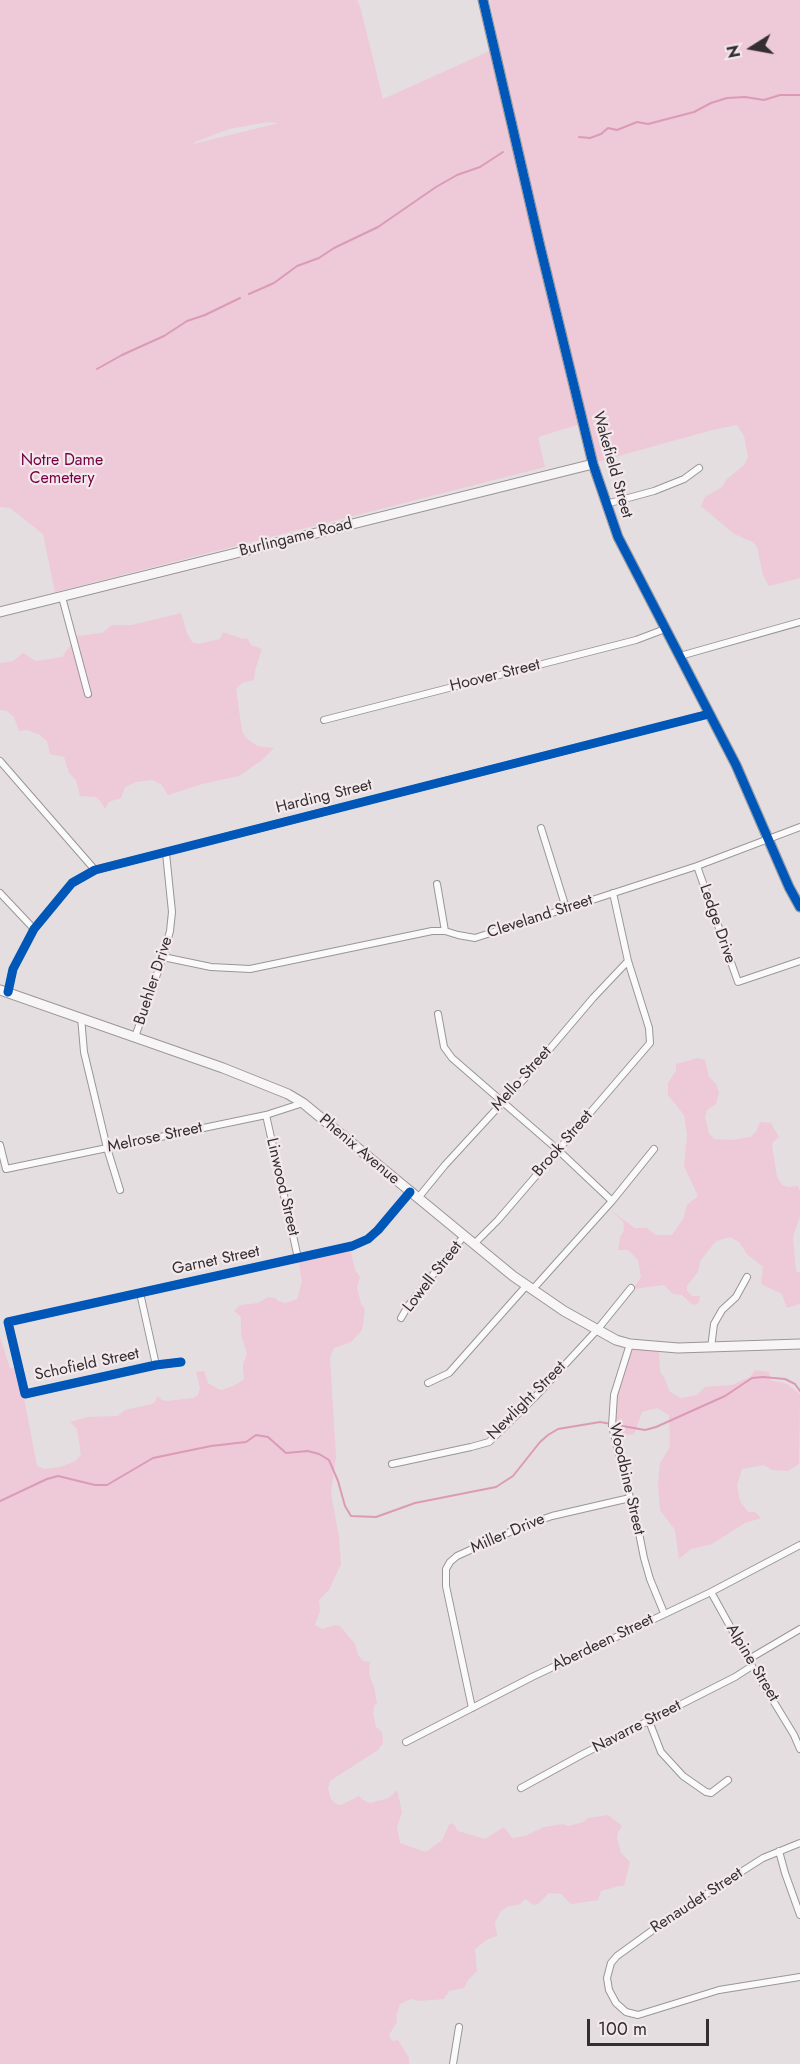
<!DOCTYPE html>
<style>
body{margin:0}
#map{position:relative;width:800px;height:2064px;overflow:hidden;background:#e4dee0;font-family:Jost,sans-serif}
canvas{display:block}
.north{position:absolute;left:722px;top:18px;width:60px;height:60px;-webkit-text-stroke:4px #f3e9ec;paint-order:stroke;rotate:259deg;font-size:16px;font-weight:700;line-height:24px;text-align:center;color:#332f30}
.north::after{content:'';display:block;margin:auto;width:21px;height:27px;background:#332f30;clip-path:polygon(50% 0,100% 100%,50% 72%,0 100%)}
.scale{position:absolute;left:587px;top:2019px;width:122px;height:27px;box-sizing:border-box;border:3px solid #332f30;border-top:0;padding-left:8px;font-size:18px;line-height:21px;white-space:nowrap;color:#332f30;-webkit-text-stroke:4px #f3e9ec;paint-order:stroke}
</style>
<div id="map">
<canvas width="800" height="2064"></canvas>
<div class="north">N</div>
<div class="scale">100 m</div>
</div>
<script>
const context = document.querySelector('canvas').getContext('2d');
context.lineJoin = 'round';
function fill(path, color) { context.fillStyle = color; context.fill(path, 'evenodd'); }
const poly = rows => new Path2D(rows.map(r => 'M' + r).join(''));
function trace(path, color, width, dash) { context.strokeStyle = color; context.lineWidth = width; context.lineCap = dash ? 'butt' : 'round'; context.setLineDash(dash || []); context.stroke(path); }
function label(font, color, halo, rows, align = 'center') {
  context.font = font + ' Jost,sans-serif'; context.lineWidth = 4.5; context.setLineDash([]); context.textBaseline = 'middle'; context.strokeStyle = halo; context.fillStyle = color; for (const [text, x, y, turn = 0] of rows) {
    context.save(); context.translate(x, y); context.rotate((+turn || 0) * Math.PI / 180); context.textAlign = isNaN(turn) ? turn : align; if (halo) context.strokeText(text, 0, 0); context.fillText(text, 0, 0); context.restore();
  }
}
const green = poly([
 [0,0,357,0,360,6,383,99,494,49,491,38,497,36,490,0,800,0,800,578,769,586,763,575,757,547,753,542,734,534,701,506,705,497,722,487,726,480,744,465,748,457,744,436,737,425,712,430,597,462,587,422,538,437,545,467,55,592,43,534,10,508,0,507],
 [268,122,279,123,193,144,195,142,229,129],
 [181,613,187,633,192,642,198,644,220,639,223,632,243,639,247,638,251,645,262,649,255,670,254,680,242,683,236,689,242,731,246,738,257,746,274,748,262,760,239,776,202,784,168,795,161,784,152,780,136,782,125,787,121,798,109,802,105,809,101,802,96,797,80,796,76,780,69,773,64,757,50,754,47,741,40,735,27,730,19,731,14,717,7,711,0,710,0,663,13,661,23,653,36,661,62,657,77,636,102,633,112,625,132,625],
 [698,1058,705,1060,709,1077,716,1084,719,1093,716,1104,707,1110,705,1117,709,1133,714,1139,732,1140,750,1137,756,1132,760,1122,771,1123,779,1137,773,1142,772,1146,777,1177,782,1185,788,1187,798,1186,800,1191,800,1216,793,1237,796,1271,800,1273,800,1304,787,1308,782,1294,761,1284,763,1267,747,1254,739,1242,730,1237,716,1241,700,1261,698,1272,687,1286,687,1291,692,1296,700,1296,699,1303,693,1305,682,1295,673,1294,664,1285,633,1289,641,1277,638,1260,628,1250,618,1250,620,1237,624,1231,623,1221,607,1208,635,1228,647,1228,656,1235,672,1235,683,1219,687,1205,698,1196,684,1166,687,1135,684,1115,668,1095,668,1083,676,1071,676,1064],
 [350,1248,355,1270,360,1277,357,1287,361,1304,365,1309,362,1330,351,1342,334,1348,330,1357,336,1457,331,1493,339,1537,341,1564,329,1590,319,1600,320,1611,315,1625,322,1629,334,1625,340,1626,355,1644,358,1655,363,1661,370,1662,369,1674,374,1687,377,1703,374,1706,373,1713,376,1727,382,1732,383,1743,378,1750,330,1781,328,1789,331,1799,336,1804,341,1805,359,1796,363,1800,370,1803,389,1798,397,1790,402,1812,397,1827,400,1843,426,1852,442,1840,449,1825,453,1823,458,1831,485,1839,504,1827,512,1838,525,1836,544,1827,563,1824,569,1826,583,1822,588,1818,608,1815,622,1826,618,1832,617,1838,621,1853,630,1862,624,1886,619,1886,601,1891,598,1900,571,1904,561,1894,549,1893,538,1904,534,1905,525,1899,520,1904,507,1907,501,1911,495,1922,497,1936,488,1939,475,1949,477,1971,468,1980,464,1988,449,1991,444,1999,419,2001,411,1999,400,2004,396,2016,397,2022,389,2035,392,2041,398,2040,409,2058,409,2064,0,2064,0,1337,10,1368,18,1367,37,1466,45,1469,60,1467,75,1461,81,1455,77,1429,70,1422,88,1417,118,1416,125,1410,152,1404,156,1401,157,1396,162,1400,167,1401,193,1398,198,1395,200,1388,196,1372,204,1371,208,1383,218,1389,222,1390,237,1384,244,1379,243,1365,247,1353,241,1335,241,1317,234,1311,240,1305,258,1303,268,1297,275,1298,278,1301,285,1303,297,1299,302,1282,298,1258],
 [629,1346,659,1347,660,1372,664,1377,670,1392,681,1398,697,1395,705,1387,732,1385,750,1377,755,1370,769,1372,770,1380,787,1384,800,1394,799,1464,788,1471,772,1470,764,1465,742,1469,737,1485,740,1501,748,1512,755,1512,761,1518,745,1523,712,1544,691,1549,679,1559,675,1530,660,1510,658,1485,660,1463,670,1447,669,1415,657,1408,642,1412,634,1434,614,1437,613,1399]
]);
const stream = poly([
 [579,137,590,138,601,134,608,128,617,130,637,122,648,124,694,112,711,103,727,98,745,97,764,100,780,95,800,95],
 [249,294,274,283,297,266,319,258,334,248,378,227,436,187,457,175,480,167,503,152],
 [97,369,122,355,164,336,187,321,205,315,240,298],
 [0,1501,47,1479,58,1476,95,1485,107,1485,153,1458,211,1446,246,1442,256,1435,268,1437,286,1453,308,1451,319,1454,329,1460,338,1481,345,1506,351,1516,376,1517,415,1503,496,1487,513,1476,540,1442,548,1435,558,1429,600,1422,645,1430,656,1427,725,1396,752,1378,763,1377,785,1379,795,1384,800,1391]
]);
const street = poly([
 [606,504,654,491,684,479,699,468],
 [62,597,88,694],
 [680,656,800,622],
 [324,720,636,640,665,629],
 [0,761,95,870],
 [541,828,566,908],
 [697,866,738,982,800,961],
 [437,884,445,931],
 [0,893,34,929],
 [163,957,211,967,250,969,432,931,445,931,458,935,475,938,697,866,800,827],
 [8,992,13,969,34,929,72,883,95,870,709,714],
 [438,1014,444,1047,452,1058,558,1150,612,1201],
 [81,1017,84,1052,107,1148,120,1190],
 [135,1037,163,957,170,931,172,912,166,853],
 [266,1115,298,1258],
 [0,1145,6,1169,266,1115,303,1103],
 [418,1198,445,1165,525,1078,593,998,628,961],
 [475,1243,498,1220,650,1043,649,1028,628,961,613,893],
 [533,1289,612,1201,654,1149],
 [140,1293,156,1365],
 [401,1318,408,1306,464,1236],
 [630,1344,614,1395,612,1426,639,1533,644,1558,650,1579,664,1613],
 [711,1348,714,1324,722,1310,736,1297,747,1277],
 [181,1362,156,1365,25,1394,8,1322,352,1246,368,1239,378,1230,410,1192],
 [428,1383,449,1373,527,1285],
 [392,1464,471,1447,489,1442,535,1397,597,1330,631,1288],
 [711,1592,752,1666,794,1735,800,1749],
 [749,1659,800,1629],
 [472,1708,446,1586,446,1569,450,1562,457,1556,523,1526,552,1516,630,1498],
 [649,1721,661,1752,683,1776,706,1792,711,1793,728,1780],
 [406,1742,532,1677,711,1592,800,1545],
 [521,1788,583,1754,735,1677,752,1666],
 [800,1843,763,1858,675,1914,617,1956,611,1963,607,1978,609,1990,616,2003,626,2012,638,2015,719,1990,800,1977],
 [779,1851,785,1873,800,1915],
 [453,2064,459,2027]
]);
const secondary = poly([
 [483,0,540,246,593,464,618,537,736,765,789,887,800,907],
 [0,612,593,464],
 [0,990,223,1068,288,1094,303,1103,513,1276,564,1311,616,1340,630,1344,678,1348,800,1344]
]);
const cycleway = poly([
 [483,0,540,246,593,464,618,537,736,765,789,887,800,907],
 [8,992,13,969,34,929,72,883,95,870,709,714],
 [181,1362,156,1365,25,1394,8,1322,352,1246,368,1239,378,1230,410,1192]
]);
const parkNames = [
 ["Notre Dame",62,461],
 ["Cemetery",62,479]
];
const streetNames = [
 ["Wakefield Street",612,465,74],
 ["Burlingame Road",296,538,-14],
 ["Hoover Street",495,676,-14],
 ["Harding Street",324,797,-14],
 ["Cleveland Street",540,917,-18],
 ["Ledge Drive",717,924,71],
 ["Buehler Drive",154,981,-72],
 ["Mello Street",522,1079,-48],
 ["Melrose Street",155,1138,-12],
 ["Brook Street",563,1144,-49],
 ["Phenix Avenue",359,1150,40],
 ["Linwood Street",282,1187,77],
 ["Garnet Street",216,1261,-12],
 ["Lowell Street",433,1277,-52],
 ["Schofield Street",87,1365,-12],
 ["Newlight Street",527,1401,-45],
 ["Woodbine Street",626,1479,77],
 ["Miller Drive",508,1534,-23],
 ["Aberdeen Street",603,1643,-26],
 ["Alpine Street",752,1663,59],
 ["Navarre Street",637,1727,-27],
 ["Renaudet Street",697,1901,-33]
];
fill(green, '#eec9d7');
trace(stream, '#db9bb5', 2);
trace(street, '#9a9597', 8);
trace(secondary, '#9a9597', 11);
trace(street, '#fbfafa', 6);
trace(secondary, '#f8f5f6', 9);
trace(cycleway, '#0057b8', 9);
label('16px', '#730143', '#f3e9ec', parkNames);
label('16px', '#332f30', '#f3e9ec', streetNames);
</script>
